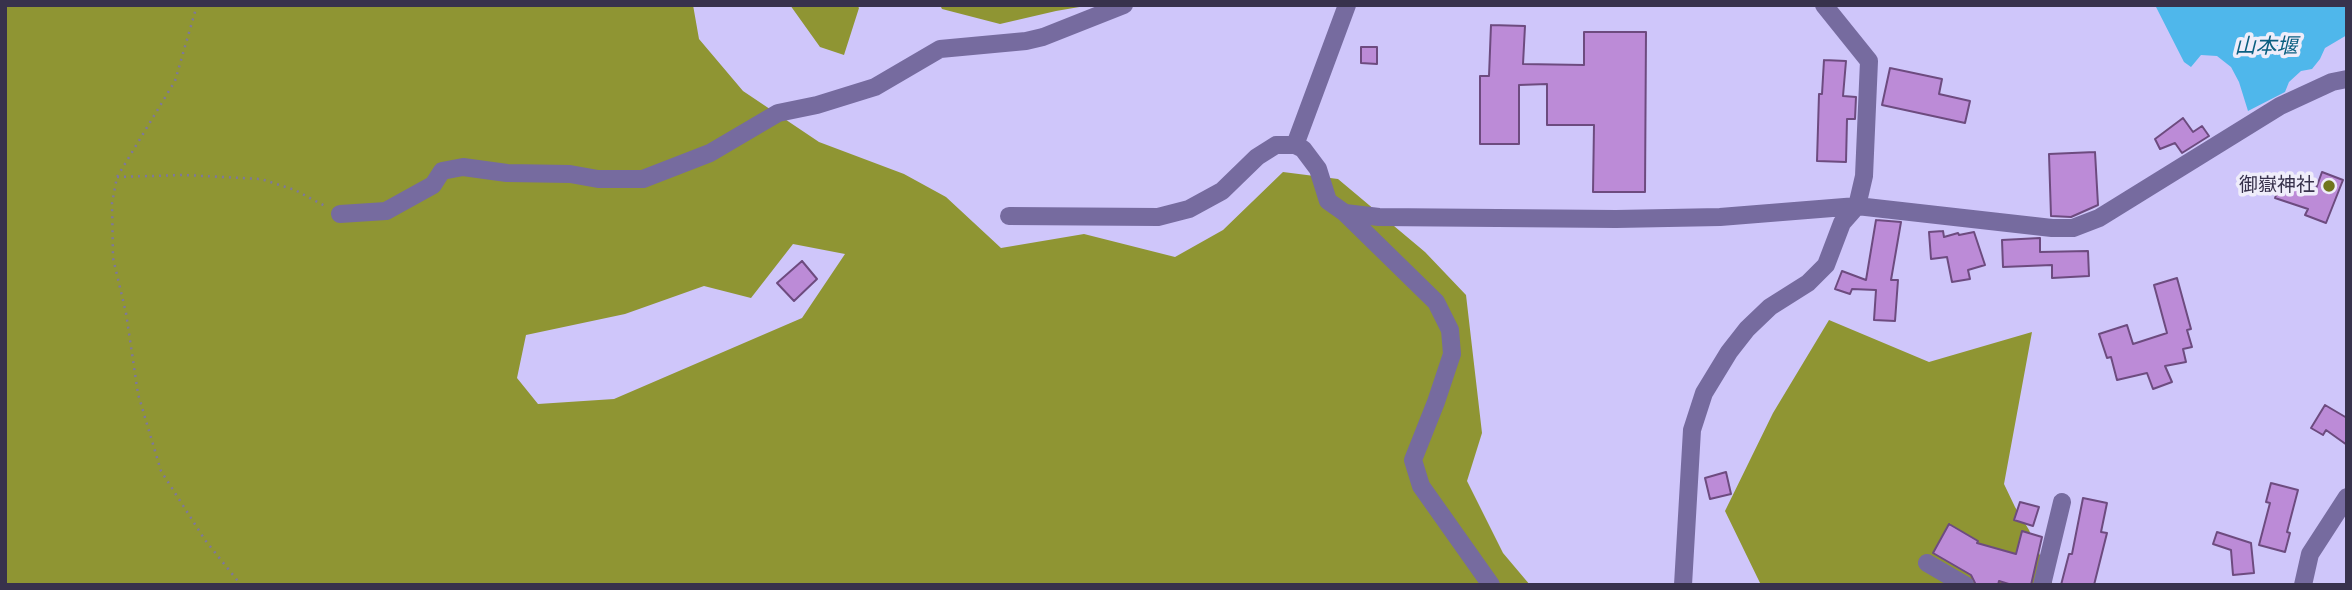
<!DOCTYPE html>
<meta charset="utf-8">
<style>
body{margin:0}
#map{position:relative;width:2352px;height:590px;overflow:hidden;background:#cfc6fa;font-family:"PT Sans Narrow",sans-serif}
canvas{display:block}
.frame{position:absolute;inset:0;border:7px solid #38324c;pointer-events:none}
</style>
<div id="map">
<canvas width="2352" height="590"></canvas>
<div class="frame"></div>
</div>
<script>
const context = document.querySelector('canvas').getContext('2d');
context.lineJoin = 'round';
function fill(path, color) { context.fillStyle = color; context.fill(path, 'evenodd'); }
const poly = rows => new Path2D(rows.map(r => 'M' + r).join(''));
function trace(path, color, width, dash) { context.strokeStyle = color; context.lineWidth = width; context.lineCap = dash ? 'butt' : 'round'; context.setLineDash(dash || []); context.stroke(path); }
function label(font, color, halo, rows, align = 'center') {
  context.font = font + ' "PT Sans Narrow","Noto Sans JP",sans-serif'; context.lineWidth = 7; context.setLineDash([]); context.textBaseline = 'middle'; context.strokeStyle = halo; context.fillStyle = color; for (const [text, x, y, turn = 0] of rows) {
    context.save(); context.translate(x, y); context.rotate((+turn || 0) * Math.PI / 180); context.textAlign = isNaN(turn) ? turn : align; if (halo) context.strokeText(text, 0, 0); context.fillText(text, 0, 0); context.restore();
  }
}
const forest = poly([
 [5,5,693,5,699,39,743,91,819,142,904,174,946,197,1001,248,1084,234,1175,257,1223,230,1283,172,1338,179,1425,252,1466,295,1482,433,1467,481,1503,553,1530,585,5,585],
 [793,244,845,254,802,318,614,399,538,404,517,378,526,335,625,314,704,286,751,298],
 [790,5,857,5,859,8,844,55,820,47],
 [940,5,1091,5,1056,11,1000,24,942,9],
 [1829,320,1929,362,2032,332,2004,484,2015,507,2029,530,2053,585,1761,585,1725,511,1773,413]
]);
const water = poly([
 [2155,5,2347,5,2347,35,2325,48,2320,59,2312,69,2301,71,2289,82,2285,92,2248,111,2239,82,2231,67,2217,56,2201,55,2191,67,2184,62]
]);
const building = poly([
 [1491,25,1525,26,1523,64,1584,65,1584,32,1646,32,1645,192,1593,192,1594,125,1547,125,1547,84,1519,85,1519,144,1480,144,1480,76,1489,76,1491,25],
 [1361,47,1377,47,1377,64,1361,63,1361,47],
 [1824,60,1846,61,1843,96,1856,97,1855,119,1847,119,1846,162,1817,161,1819,94,1822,94,1824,60],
 [1890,68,1942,79,1939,94,1970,101,1965,123,1882,105,1890,68],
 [2183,118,2193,132,2202,126,2209,136,2182,153,2175,143,2160,149,2155,139,2183,118],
 [2095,152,2098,205,2071,217,2051,216,2049,154,2095,152],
 [2322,172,2343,180,2326,223,2305,215,2308,209,2275,198,2281,183,2314,194,2322,172],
 [1876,220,1901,222,1891,280,1898,280,1895,321,1874,320,1876,290,1852,289,1850,294,1835,289,1842,271,1866,280,1876,220],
 [1943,231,1944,237,1958,233,1959,235,1974,232,1985,265,1968,270,1970,279,1952,282,1947,257,1931,259,1929,232,1943,231],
 [2040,238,2040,252,2088,251,2089,276,2052,278,2052,265,2003,267,2002,240,2040,238],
 [802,261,817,279,794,301,777,283,802,261],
 [2177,278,2191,329,2187,330,2192,347,2183,349,2186,362,2165,366,2172,382,2153,389,2147,373,2117,380,2111,357,2107,358,2099,334,2127,325,2133,344,2167,333,2154,285,2177,278],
 [2325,405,2347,418,2347,445,2326,430,2323,435,2311,428,2325,405],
 [1726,472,1731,494,1710,499,1705,478,1726,472],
 [2271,483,2298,490,2287,532,2290,533,2285,552,2259,545,2270,503,2266,502,2271,483],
 [2083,498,2107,503,2101,532,2107,533,2094,585,2061,585,2069,554,2072,554,2083,498],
 [2020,502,2039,507,2033,526,2014,520,2020,502],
 [1949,524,1978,541,1977,543,2016,554,2022,531,2042,537,2031,585,2012,585,1999,581,1998,585,1976,585,1971,575,1933,553,1949,524],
 [2217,532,2251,543,2254,573,2233,575,2231,550,2213,544,2217,532]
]);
const path = poly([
 [197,5,175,81,117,177,112,203,113,258,126,313,138,394,161,471,205,540,241,585],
 [117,177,184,175,261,179,295,190,325,206]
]);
const minor = poly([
 [1295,145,1347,5],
 [1345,213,1379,217,1616,219,1720,217,1857,206,2052,228,2073,228,2099,218,2280,106,2332,82,2347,79],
 [340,214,386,211,433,185,442,171,463,167,507,173,570,174,598,179,643,179,710,153,778,113,817,105,875,87,940,49,1026,41,1043,37,1124,5],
 [1009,216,1158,217,1189,209,1222,191,1257,157,1276,145,1295,145,1303,149,1318,169,1328,201,1345,213,1436,302,1450,330,1452,354,1436,402,1413,460,1421,486,1491,585],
 [1927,563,1965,585],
 [1683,585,1692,430,1704,393,1729,352,1747,329,1770,307,1808,283,1826,265,1842,223,1857,206,1864,176,1869,61,1824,5],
 [2042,585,2062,502],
 [2303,585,2310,554,2347,497]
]);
const markers = [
 [2329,186,7,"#70751d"]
];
const poiNames = [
 ["御嶽神社",2315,186]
];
const waterNames = [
 ["山本堰",2266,47]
];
fill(forest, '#8f9533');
fill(water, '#4fb7eb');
fill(building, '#bc8bd7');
trace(building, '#6d4b7f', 2);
trace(path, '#7e779d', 2.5, [2, 5]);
trace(minor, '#766b9f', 18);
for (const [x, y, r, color] of markers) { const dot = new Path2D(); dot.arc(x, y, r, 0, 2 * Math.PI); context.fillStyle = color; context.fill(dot); trace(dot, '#efedfa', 2.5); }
label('19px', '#38324c', '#efedfa', poiNames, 'right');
label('italic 21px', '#0b5f81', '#efedfa', waterNames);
</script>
